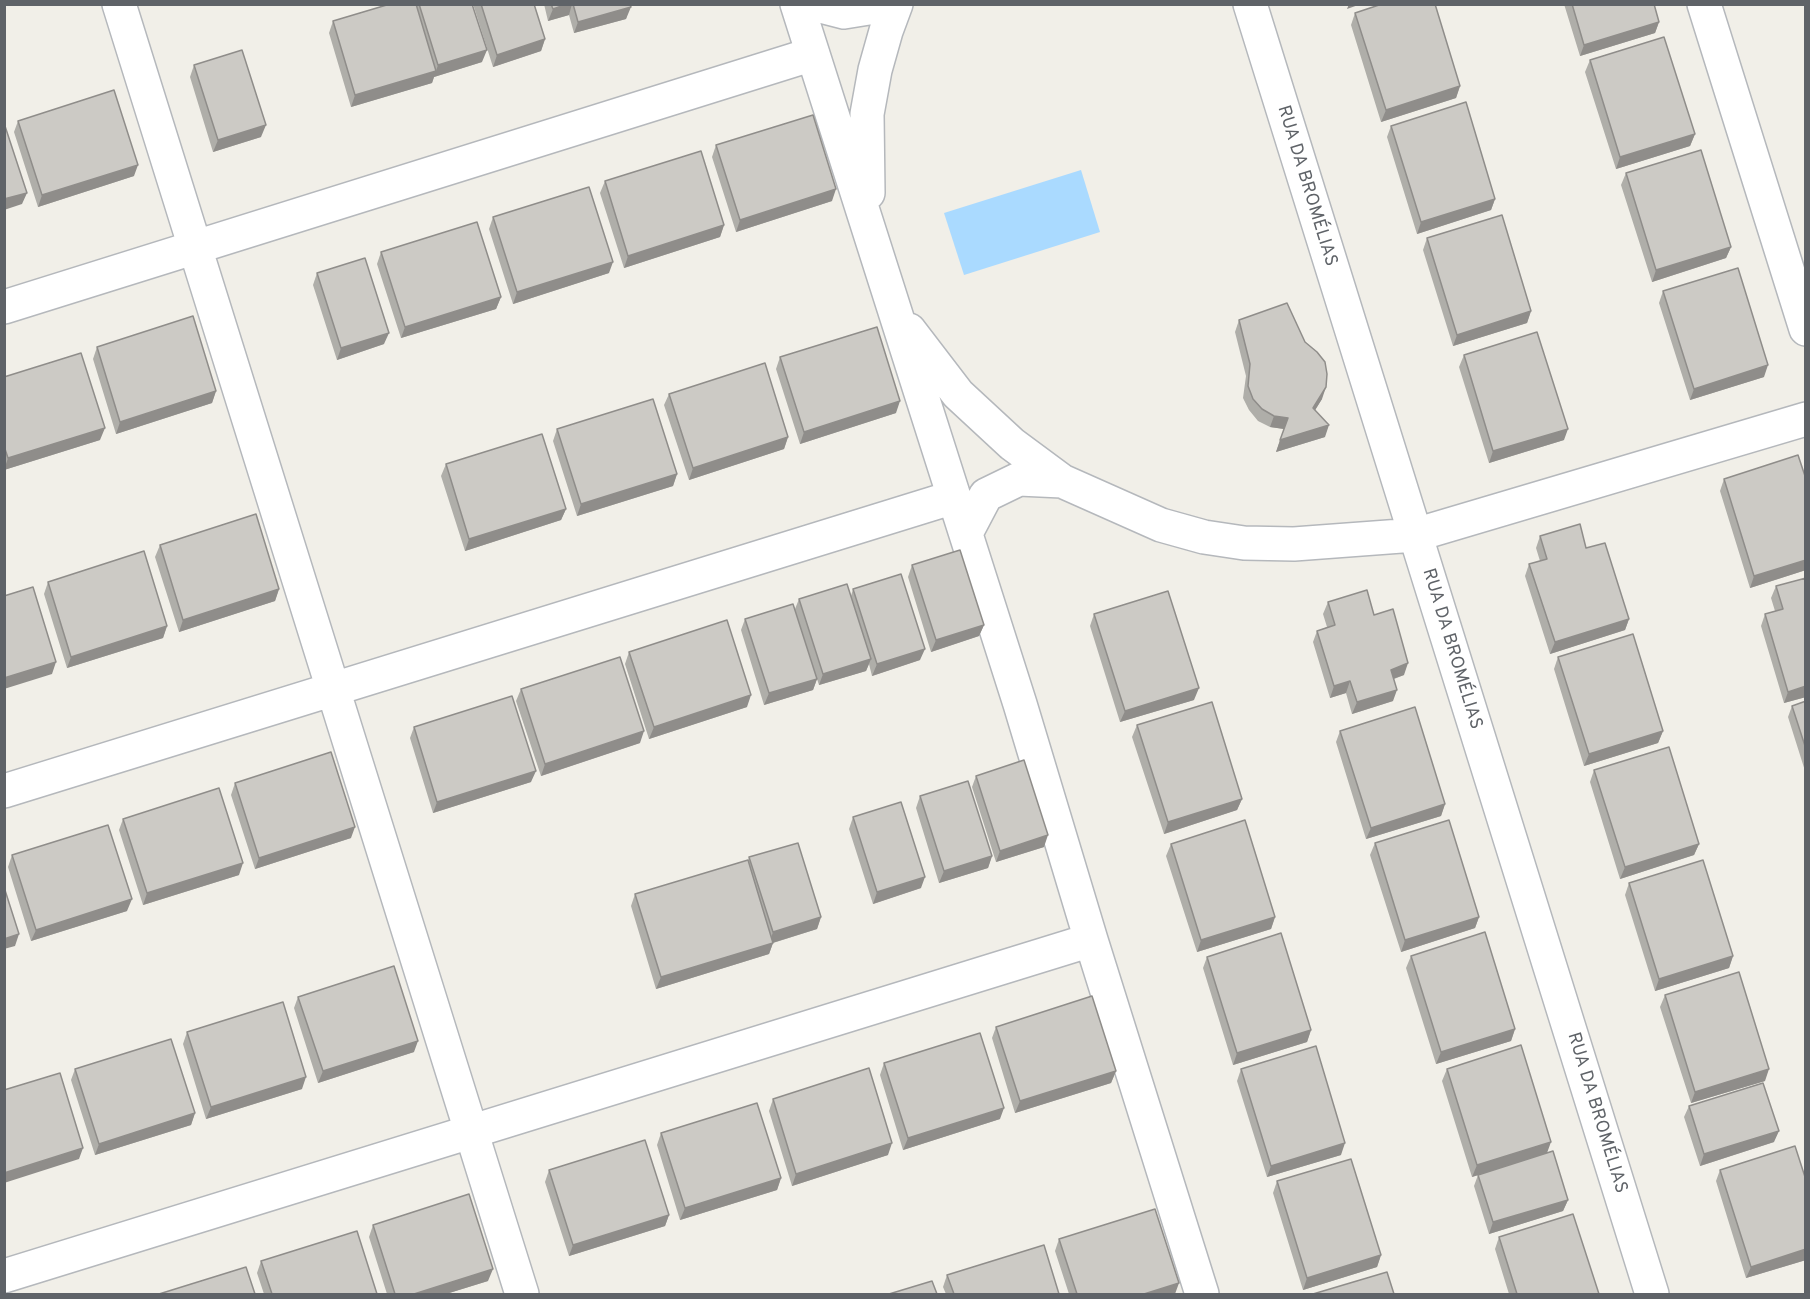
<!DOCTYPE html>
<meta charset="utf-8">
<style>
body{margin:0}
#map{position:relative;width:1810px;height:1299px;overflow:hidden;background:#f1efe8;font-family:Overpass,sans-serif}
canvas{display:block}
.frame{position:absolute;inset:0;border:6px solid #5f6368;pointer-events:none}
</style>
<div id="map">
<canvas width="1810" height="1299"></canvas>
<div class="frame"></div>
</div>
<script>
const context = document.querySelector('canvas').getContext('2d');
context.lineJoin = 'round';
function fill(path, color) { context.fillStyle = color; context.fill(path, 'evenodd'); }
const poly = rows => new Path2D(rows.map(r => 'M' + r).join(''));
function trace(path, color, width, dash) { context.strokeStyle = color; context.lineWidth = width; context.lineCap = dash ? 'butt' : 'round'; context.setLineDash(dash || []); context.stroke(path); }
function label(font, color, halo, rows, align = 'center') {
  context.font = font + ' Overpass,sans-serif'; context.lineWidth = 4.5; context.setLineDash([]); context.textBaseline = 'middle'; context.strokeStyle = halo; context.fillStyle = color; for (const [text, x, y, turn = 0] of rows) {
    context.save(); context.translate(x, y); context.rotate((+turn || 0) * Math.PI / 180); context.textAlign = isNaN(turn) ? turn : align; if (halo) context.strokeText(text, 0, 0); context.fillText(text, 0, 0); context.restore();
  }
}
const water = poly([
 [1081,170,1100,232,964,275,944,213]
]);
const minor = poly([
 [119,4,522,1294],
 [797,4,1020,704,1091,940,1202,1294],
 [813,4,844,12,875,7,879,4],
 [1250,4,1652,1294],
 [1704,4,1806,329],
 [868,193,867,114,875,70,886,31,896,4],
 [4,307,813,54],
 [909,330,958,394,1012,444,1062,481,1161,525,1204,537,1244,543,1294,544,1415,535,1806,419],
 [966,533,986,495,1019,479,1062,481],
 [4,791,954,497],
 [4,1276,1091,940]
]);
const wall = poly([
 [390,4,472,4,482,62,434,77,432,83,351,107,329,33,333,21],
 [473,4,534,4,545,39,541,51,493,67],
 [544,4,630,4,626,19,574,33,569,15,548,21],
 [1564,4,1654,4,1659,22,1655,33,1580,56],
 [1355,13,1460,86,1456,98,1381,122,1351,25],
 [1590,60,1695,134,1690,146,1616,169,1585,72],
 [194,65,261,137,213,152,190,77],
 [18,121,134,176,38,207,14,132],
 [1391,126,1495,199,1491,210,1417,234,1387,137],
 [716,145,832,201,736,232,712,157],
 [1626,173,1731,247,1726,258,1652,282,1621,185],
 [605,181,724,225,720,237,624,268,600,193],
 [493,217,609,273,513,304,489,229],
 [1427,238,1531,311,1527,323,1453,346,1423,250],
 [381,252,501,297,496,309,401,338,377,264],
 [317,273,384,344,337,360,313,285],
 [1663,291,1764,377,1690,400,1659,303],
 [1239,320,1322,399,1315,410,1325,437,1276,452,1284,429,1270,427,1258,421,1249,410,1243,398,1246,376,1235,332],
 [97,347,216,391,212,403,116,434,93,359],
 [1464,355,1564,440,1489,463,1459,367],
 [780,357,896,413,800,444,776,369],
 [4,377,100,440,4,470],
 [669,394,788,437,784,449,689,480,664,405],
 [557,429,677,474,673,486,577,516,553,441],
 [446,464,566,509,561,520,465,551,441,476],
 [1724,479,1806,479,1806,570,1750,588,1720,491],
 [1540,536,1629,619,1625,630,1550,654,1525,576,1529,564,1540,561,1536,548],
 [160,545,279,589,275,601,179,632,155,557],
 [912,565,984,625,979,636,931,652,908,577],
 [1806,578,1806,697,1784,703,1761,626,1765,614,1775,611,1771,598,1776,586],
 [48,582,167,626,163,638,67,668,44,594],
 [853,589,920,660,872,676,869,664,866,671,819,685,817,679,813,690,764,705,741,630,745,619,795,609,799,599,851,596],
 [1328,602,1374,615,1404,675,1394,679,1393,701,1352,714,1346,693,1330,698,1313,642,1317,631,1327,627,1323,614],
 [1094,614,1194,700,1120,722,1090,626],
 [629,652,747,707,649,739,625,664],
 [1558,657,1663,731,1658,743,1584,766,1554,669],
 [521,689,640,743,541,776,516,701],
 [1806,701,1806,774,1788,717,1792,706],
 [1137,725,1242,799,1237,810,1164,834,1132,737],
 [414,727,531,782,433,813,410,738],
 [1340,731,1445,804,1441,816,1366,839,1336,742],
 [1594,770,1699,844,1694,855,1620,879,1590,782],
 [976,776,1044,847,996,862,972,787],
 [235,783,351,838,255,869,231,795],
 [920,796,992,856,988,868,939,883,916,808],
 [853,817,921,888,873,904,849,829],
 [123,819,239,875,143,905,119,830],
 [1375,843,1479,917,1475,928,1401,952,1370,855],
 [1171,844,1275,917,1271,929,1197,952,1166,856],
 [12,855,127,911,31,941,8,867],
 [749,857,821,917,817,929,773,943,769,954,656,989,631,906,635,894,748,861],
 [1629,883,1733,956,1729,968,1655,991,1625,895],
 [1411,956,1515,1029,1511,1041,1436,1064,1406,968],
 [1207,957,1311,1030,1307,1042,1233,1065,1203,968],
 [1665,995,1765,1081,1691,1103,1660,1007],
 [298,997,414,1052,318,1083,294,1008],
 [996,1027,1116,1071,1111,1083,1015,1113,992,1038],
 [187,1032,302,1089,206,1119,183,1044],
 [884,1063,1000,1119,903,1150,880,1075],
 [75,1069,195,1113,191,1125,95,1155,71,1080],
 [1241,1069,1341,1155,1267,1177,1237,1081],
 [1447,1069,1547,1153,1568,1200,1563,1211,1489,1234,1474,1186,1478,1175,1472,1177,1442,1081],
 [773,1099,888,1155,792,1186,769,1111],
 [1689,1106,1774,1142,1700,1166,1684,1117],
 [661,1133,781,1178,777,1190,680,1220,657,1145],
 [549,1170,669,1215,665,1226,569,1256,545,1182],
 [1720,1170,1806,1180,1806,1260,1746,1278,1716,1181],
 [1277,1181,1381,1255,1377,1267,1303,1290,1273,1193],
 [373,1225,488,1281,446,1294,387,1294,369,1237],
 [1499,1237,1599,1294,1509,1294,1495,1249],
 [1059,1239,1175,1294,1069,1294,1055,1251],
 [261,1261,377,1294,264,1294,257,1273],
 [947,1275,1059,1294,946,1294,943,1287]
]);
const shadedWall = poly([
 [567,4,572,4,569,15,548,21,553,9],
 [1349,4,1361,4,1347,9],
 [631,7,626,19,574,33,578,22],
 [1659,22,1655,33,1580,56,1584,45],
 [545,39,541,51,493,67,497,55],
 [487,50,482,62,434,77,432,83,351,107,355,95,436,71,438,65],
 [1460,86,1456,98,1381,122,1386,110],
 [266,125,261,137,213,152,218,140],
 [1695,134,1690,146,1616,169,1620,157],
 [138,165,134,176,38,207,42,195],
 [836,189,832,201,736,232,740,220],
 [27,193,22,204,4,210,4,199],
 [1495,199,1491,210,1417,234,1421,222],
 [724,225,720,237,624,268,628,256],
 [1731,247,1726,258,1652,282,1656,270],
 [613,262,609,273,513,304,517,292],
 [501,297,496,309,401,338,405,327],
 [1531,311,1527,323,1453,346,1457,335],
 [389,333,384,344,337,360,341,348],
 [1768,365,1764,377,1690,400,1694,389],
 [1326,387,1322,399,1309,420,1313,408],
 [216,391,212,403,116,434,120,422],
 [900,401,896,413,800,444,804,432],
 [1274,416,1288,418,1284,429,1270,427],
 [1329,425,1325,437,1276,452,1280,440],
 [105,428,100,440,4,470,8,458],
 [1568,429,1564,440,1489,463,1493,451],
 [788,437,784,449,689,480,693,468],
 [677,474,673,486,577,516,581,504],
 [566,509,561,520,465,551,469,539],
 [1806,560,1806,570,1750,588,1754,576],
 [279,589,275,601,179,632,183,620],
 [1629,619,1625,630,1550,654,1555,642],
 [984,625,979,636,931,652,936,640],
 [167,626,163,638,67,668,71,657],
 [925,649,920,660,872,676,877,664],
 [871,659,866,671,819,685,823,674],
 [56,662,52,674,4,689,4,678],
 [1408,663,1404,675,1387,681,1391,670],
 [817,679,813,690,764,705,769,693],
 [1350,681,1346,693,1330,698,1334,686],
 [1806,686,1806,697,1784,703,1788,692],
 [1199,688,1194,700,1120,722,1125,711],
 [1397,690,1393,701,1352,714,1357,702],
 [751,695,747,707,649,739,654,727],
 [644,731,640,743,541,776,545,764],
 [1663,731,1658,743,1584,766,1589,754],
 [536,771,531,782,433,813,437,802],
 [1242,799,1237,810,1164,834,1168,822],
 [1445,804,1441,816,1366,839,1371,828],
 [355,827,351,838,255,869,259,858],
 [1048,835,1044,847,996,862,1000,851],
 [1699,844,1694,855,1620,879,1625,867],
 [992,856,988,868,939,883,944,871],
 [243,863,239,875,143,905,147,893],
 [925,877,921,888,873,904,877,892],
 [132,899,127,911,31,941,36,930],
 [821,917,817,929,769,944,773,932],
 [1275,917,1271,929,1197,952,1201,940],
 [1479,917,1475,928,1401,952,1405,940],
 [19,934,15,946,4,949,4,939],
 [773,943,769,954,656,989,661,977],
 [1733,956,1729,968,1655,991,1659,979],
 [1515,1029,1511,1041,1436,1064,1441,1052],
 [1311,1030,1307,1042,1233,1065,1237,1053],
 [418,1041,414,1052,318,1083,323,1071],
 [1769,1069,1765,1081,1691,1103,1695,1092],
 [1116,1071,1111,1083,1015,1113,1020,1101],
 [306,1077,302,1089,206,1119,211,1107],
 [1004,1108,1000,1119,903,1150,908,1138],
 [195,1113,191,1125,95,1155,99,1144],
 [1779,1131,1774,1142,1700,1166,1704,1154],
 [1551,1142,1547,1153,1472,1177,1477,1165],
 [892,1143,888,1155,792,1186,796,1174],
 [1345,1143,1341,1155,1267,1177,1271,1166],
 [83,1148,79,1159,4,1183,4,1173],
 [781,1178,777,1190,680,1220,685,1208],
 [1568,1200,1563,1211,1489,1234,1493,1222],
 [669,1215,665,1226,569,1256,573,1245],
 [1806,1249,1806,1260,1746,1278,1751,1267],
 [1381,1255,1377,1267,1303,1290,1307,1278],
 [493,1269,488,1281,446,1294,414,1294],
 [1179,1283,1175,1294,1144,1294]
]);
const building = poly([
 [390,4,416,4,436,71,355,95,333,21,390,4],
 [419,4,472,4,487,50,438,65,419,4],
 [481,4,534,4,545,39,497,55,481,4],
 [551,4,567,4,553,9,551,4],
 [573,4,630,4,631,7,578,22,573,4],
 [1382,4,1435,4,1460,86,1386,110,1355,13,1382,4],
 [1572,4,1654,4,1659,22,1584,45,1572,4],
 [1664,37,1695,134,1620,157,1590,60,1664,37],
 [242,50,266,125,218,140,194,65,242,50],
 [114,90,138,165,42,195,18,121,114,90],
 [1466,102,1495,199,1421,222,1391,126,1466,102],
 [813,115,836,189,740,220,716,145,813,115],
 [4,123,27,193,4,199,4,123],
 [1701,150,1731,247,1656,270,1626,173,1701,150],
 [701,151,724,225,628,256,605,181,701,151],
 [589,187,613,262,517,292,493,217,589,187],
 [1502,215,1531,311,1457,335,1427,238,1502,215],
 [477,222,501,297,405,327,381,252,477,222],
 [365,258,389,333,341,348,317,273,365,258],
 [1738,268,1768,365,1694,389,1663,291,1738,268],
 [1287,303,1305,342,1317,352,1325,362,1327,374,1326,387,1313,408,1329,425,1280,440,1288,418,1274,416,1262,409,1253,399,1248,386,1250,364,1239,320,1287,303],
 [193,316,216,391,120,422,97,347,193,316],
 [877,327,900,401,804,432,780,357,877,327],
 [1537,332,1568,429,1493,451,1464,355,1537,332],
 [81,353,105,428,8,458,4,446,4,377,81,353],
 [765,363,788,437,693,468,669,394,765,363],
 [653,399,677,474,581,504,557,429,653,399],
 [542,434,566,509,469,539,446,464,542,434],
 [1798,455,1806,479,1806,560,1754,576,1724,479,1798,455],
 [256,514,279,589,183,620,160,545,256,514],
 [1580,524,1586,548,1605,543,1629,619,1555,642,1529,564,1547,559,1540,536,1580,524],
 [960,550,984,625,936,640,912,565,960,550],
 [144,551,167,626,71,657,48,582,144,551],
 [901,574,925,649,877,664,853,589,901,574],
 [1806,578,1806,686,1788,692,1765,614,1783,609,1776,586,1806,578],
 [847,584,871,659,823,674,799,599,847,584],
 [33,587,56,662,4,678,4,596,33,587],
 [1367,590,1374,615,1393,609,1408,663,1391,670,1397,690,1357,702,1350,681,1334,686,1317,631,1335,625,1328,602,1367,590],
 [1168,591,1199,688,1125,711,1094,614,1168,591],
 [793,604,817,679,769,693,745,619,793,604],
 [727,620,751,695,654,727,629,652,727,620],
 [1633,634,1663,731,1589,754,1558,657,1633,634],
 [620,657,644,731,545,764,521,689,620,657],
 [512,696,536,771,437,802,414,727,512,696],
 [1806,701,1806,749,1792,706,1806,701],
 [1212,702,1242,799,1168,822,1137,725,1212,702],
 [1415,707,1445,804,1371,828,1340,731,1415,707],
 [1669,747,1699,844,1625,867,1594,770,1669,747],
 [331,752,355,827,259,858,235,783,331,752],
 [1024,760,1048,835,1000,851,976,776,1024,760],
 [968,781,992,856,944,871,920,796,968,781],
 [219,788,243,863,147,893,123,819,219,788],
 [901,802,925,877,877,892,853,817,901,802],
 [1245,820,1275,917,1201,940,1171,844,1245,820],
 [1449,820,1479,917,1405,940,1375,843,1449,820],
 [108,825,132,899,36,930,12,855,108,825],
 [798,843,821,917,773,932,749,857,798,843],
 [748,860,773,943,661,977,635,894,748,860],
 [1703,860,1733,956,1659,979,1629,883,1703,860],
 [4,887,19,934,4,939,4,887],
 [1485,932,1515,1029,1441,1052,1411,956,1485,932],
 [1281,933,1311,1030,1237,1053,1207,957,1281,933],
 [394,966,418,1041,323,1071,298,997,394,966],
 [1739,972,1769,1069,1695,1092,1665,995,1739,972],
 [1092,996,1116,1071,1020,1101,996,1027,1092,996],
 [283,1002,306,1077,211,1107,187,1032,283,1002],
 [980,1033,1004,1108,908,1138,884,1063,980,1033],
 [171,1039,195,1113,99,1144,75,1069,171,1039],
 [1521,1045,1551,1142,1477,1165,1447,1069,1521,1045],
 [1316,1046,1345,1143,1271,1166,1241,1069,1316,1046],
 [869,1068,892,1143,796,1174,773,1099,869,1068],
 [60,1073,83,1148,4,1173,4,1090,60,1073],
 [1763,1083,1779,1131,1704,1154,1689,1106,1763,1083],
 [757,1103,781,1178,685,1208,661,1133,757,1103],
 [645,1140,669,1215,573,1245,549,1170,645,1140],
 [1795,1146,1806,1180,1806,1249,1751,1267,1720,1170,1795,1146],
 [1553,1151,1568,1200,1493,1222,1478,1175,1553,1151],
 [1351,1159,1381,1255,1307,1278,1277,1181,1351,1159],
 [469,1194,493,1269,414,1294,395,1294,373,1225,469,1194],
 [1155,1209,1179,1283,1144,1294,1077,1294,1059,1239,1155,1209],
 [1573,1214,1599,1294,1517,1294,1499,1237,1573,1214],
 [357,1231,377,1294,272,1294,261,1261,357,1231],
 [1044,1245,1059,1294,954,1294,947,1275,1044,1245],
 [246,1267,255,1294,159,1294,246,1267],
 [1387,1272,1394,1294,1313,1294,1387,1272],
 [932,1281,937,1294,889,1294,932,1281]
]);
const streetNames = [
 ["RUA DA BROMÉLIAS",1306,186,73],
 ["RUA DA BROMÉLIAS",1451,649,73],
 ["RUA DA BROMÉLIAS",1596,1113,73]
];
fill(water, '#aadaff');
trace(minor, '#b5b8bc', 36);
trace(minor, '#fff', 33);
fill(wall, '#afaea9');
fill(shadedWall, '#8f8d8a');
fill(building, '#cccac5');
trace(building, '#8f8d8a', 1.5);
label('18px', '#5f6368', '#fff', streetNames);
</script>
